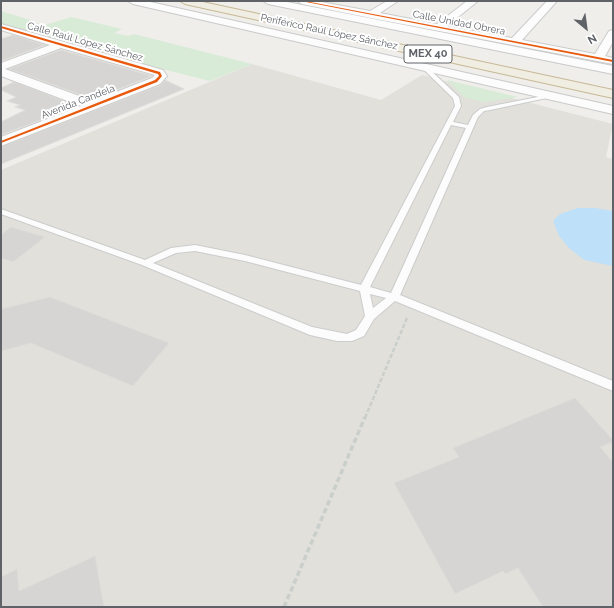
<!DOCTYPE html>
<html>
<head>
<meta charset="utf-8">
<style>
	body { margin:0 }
	#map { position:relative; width:614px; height:608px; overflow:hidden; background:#efeeea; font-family:Raleway,sans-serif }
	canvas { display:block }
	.frame { position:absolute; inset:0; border:2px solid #5f6368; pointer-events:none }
	.north { position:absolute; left:566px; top:8px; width:40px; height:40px; -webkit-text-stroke:3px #fff; paint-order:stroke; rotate:151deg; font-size:11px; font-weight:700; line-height:16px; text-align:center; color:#5f6368 }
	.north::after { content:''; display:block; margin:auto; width:14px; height:18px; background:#5f6368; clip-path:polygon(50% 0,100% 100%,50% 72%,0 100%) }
</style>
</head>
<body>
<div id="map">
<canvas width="614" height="608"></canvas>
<div class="frame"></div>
<div class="north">N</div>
</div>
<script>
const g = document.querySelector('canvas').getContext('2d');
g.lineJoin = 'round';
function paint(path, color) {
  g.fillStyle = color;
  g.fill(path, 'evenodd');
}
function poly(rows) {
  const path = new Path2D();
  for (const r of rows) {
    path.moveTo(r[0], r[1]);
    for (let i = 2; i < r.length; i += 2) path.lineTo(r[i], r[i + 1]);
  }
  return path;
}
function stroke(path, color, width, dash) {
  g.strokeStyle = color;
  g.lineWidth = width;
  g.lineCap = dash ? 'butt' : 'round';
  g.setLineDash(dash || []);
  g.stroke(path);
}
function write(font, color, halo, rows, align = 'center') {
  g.font = font + ' Raleway,sans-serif';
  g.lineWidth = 4;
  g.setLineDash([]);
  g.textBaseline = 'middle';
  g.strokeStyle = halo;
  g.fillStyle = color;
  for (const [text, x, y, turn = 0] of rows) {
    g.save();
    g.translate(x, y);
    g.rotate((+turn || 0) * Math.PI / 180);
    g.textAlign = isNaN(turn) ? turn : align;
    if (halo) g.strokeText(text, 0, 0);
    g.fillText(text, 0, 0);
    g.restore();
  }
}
paint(poly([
	[252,64,381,100,422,75,613,124,606,157,613,159,613,607,1,607,1,170]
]), '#e2e0da');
paint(poly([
	[1,11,33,21,31,22,45,25,71,17,122,29,114,33,128,36,134,34,252,64,210,81,135,62,1,24],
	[447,80,518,97,484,102,465,98]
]), '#d8ebd6');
paint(poly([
	[578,208,595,208,613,211,613,266,584,260,569,248,559,236,553,221,560,214]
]), '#bfe0f9');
const building = poly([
	[13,35,45,45,1,61,1,39,13,35],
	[61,50,114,65,152,76,93,99,9,69,61,50],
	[165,80,184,89,1,164,1,147,161,85,165,80],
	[14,82,77,106,1,135,1,122,25,110,15,107,20,105,7,101,16,97,1,90,1,88,14,82],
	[11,227,45,237,13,262,1,258,1,235,11,227],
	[50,297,169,343,133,386,31,343,1,351,1,309,50,297],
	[575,398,613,440,613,442,600,447,613,462,613,607,543,607,518,568,505,574,503,571,455,594,394,483,459,457,453,448,575,398],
	[95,556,104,607,1,607,1,577,17,569,19,591,95,556]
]);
paint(building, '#d6d5d3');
stroke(building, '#deddd9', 1);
const lane = poly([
	[422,66,426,66,459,97,461,106,453,122,468,125,473,115,480,109,487,107,553,94,556,96,490,110,484,111,478,117,400,295,613,381,613,391,395,301,374,319,364,336,352,341,337,341,310,335,142,265,1,214,1,209,145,260,171,248,195,245,245,255,361,285,455,106,453,98,422,68,422,66],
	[451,125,466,128,391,293,370,287,451,125],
	[195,251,245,261,360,291,365,316,356,330,347,334,312,327,153,263,176,253,195,251],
	[370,294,386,298,373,308,370,294]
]);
const street = poly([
	[297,1,316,1,370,11,387,1,398,1,380,13,437,24,467,1,478,1,447,26,512,38,547,1,557,1,522,40,595,54,609,31,613,30,613,42,605,56,613,58,613,64,371,18,302,4,297,1],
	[1,24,163,70,167,76,160,84,1,146,1,137,81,106,1,76,1,63,50,45,1,30,1,24],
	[61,48,155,75,152,78,93,101,5,69,61,48]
]);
const secondary = poly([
	[128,1,146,1,613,106,613,114,133,4,128,1],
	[263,1,282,1,613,66,613,74,268,4,263,1]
]);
const highway = poly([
	[180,1,198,1,613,90,613,98,185,4,180,1]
]);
stroke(lane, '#cbcccc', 2);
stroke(street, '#cbcccc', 2);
stroke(secondary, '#cacacb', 2);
stroke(highway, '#c8b996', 2);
stroke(poly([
	[365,418,407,318]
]), '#cacfcc', 2.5, [4.5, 2]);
stroke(poly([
	[284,607,365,417]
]), '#cacfcc', 3.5, [5.5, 3]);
paint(lane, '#fdfcfc');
paint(street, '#fdfcfc');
paint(secondary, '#fdfcfc');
paint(highway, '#f0ede3');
paint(poly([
	[301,1,305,1,613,60,613,62,301,1],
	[1,26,160,72,162,76,157,82,1,143,1,141,155,80,159,76,158,74,1,28,1,26]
]), '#e8590c');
write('10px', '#5f6368', '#fff', [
	["Calle Unidad Obrera",459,23,11],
	["Periférico Raúl López Sánchez",329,32,12],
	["Calle Raúl López Sánchez",85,42,16],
	["Avenida Candela",78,102,-21]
]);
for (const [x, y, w] of [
	[428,54,48]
]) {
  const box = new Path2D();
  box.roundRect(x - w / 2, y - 9, w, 18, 3);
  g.fillStyle = '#fff';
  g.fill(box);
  stroke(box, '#5f6368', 1);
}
write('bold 11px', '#5f6368', null, [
	["MEX 40",428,54]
]);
</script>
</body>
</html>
